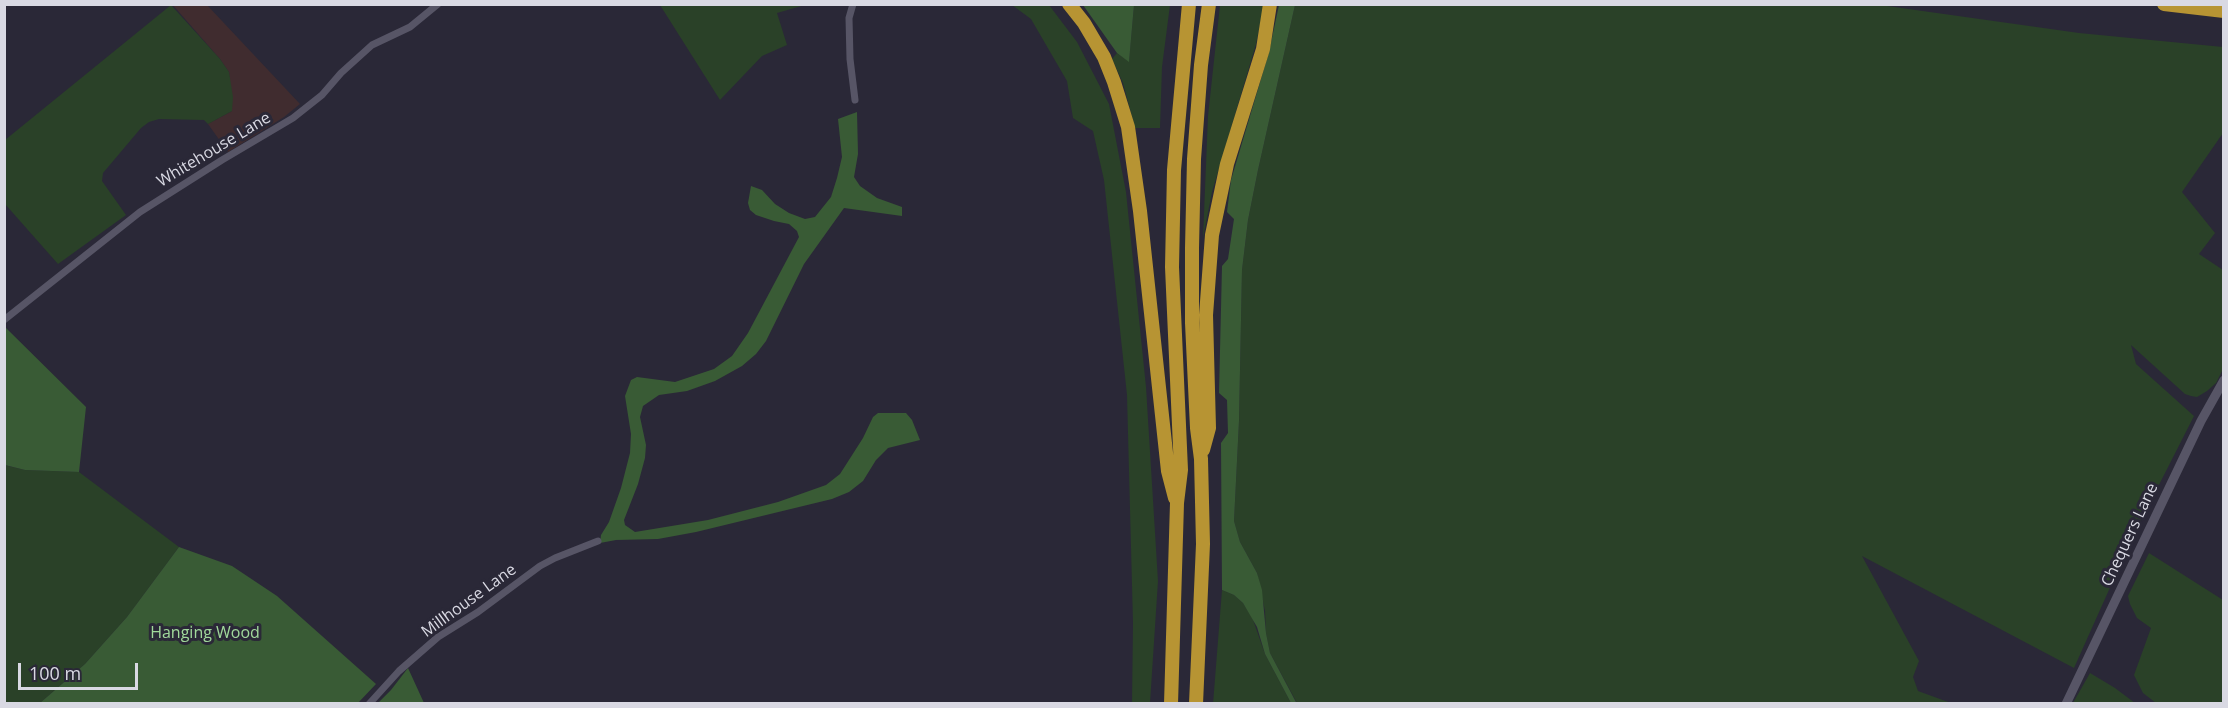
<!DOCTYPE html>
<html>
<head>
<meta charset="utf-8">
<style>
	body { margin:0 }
	#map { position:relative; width:2228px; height:708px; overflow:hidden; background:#2a2837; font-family:"Open Sans",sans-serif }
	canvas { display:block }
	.frame { position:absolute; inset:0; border:6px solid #d9d9e3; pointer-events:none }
	.scale { position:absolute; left:18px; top:663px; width:120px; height:27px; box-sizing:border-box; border:3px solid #d9d9e3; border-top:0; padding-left:8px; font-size:18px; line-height:21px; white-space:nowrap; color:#d9d9e3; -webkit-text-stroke:4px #2a2837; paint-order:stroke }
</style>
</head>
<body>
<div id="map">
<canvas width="2228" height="708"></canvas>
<div class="frame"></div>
<div class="scale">100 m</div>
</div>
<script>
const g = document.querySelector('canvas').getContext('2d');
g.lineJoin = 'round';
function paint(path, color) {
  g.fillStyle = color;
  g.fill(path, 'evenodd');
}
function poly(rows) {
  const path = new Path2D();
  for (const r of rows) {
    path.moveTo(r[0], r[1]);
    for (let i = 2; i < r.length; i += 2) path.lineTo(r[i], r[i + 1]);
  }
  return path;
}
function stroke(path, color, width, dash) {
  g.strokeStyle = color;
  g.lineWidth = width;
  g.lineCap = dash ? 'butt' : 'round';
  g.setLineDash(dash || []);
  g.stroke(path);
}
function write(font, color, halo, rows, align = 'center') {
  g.font = font + ' "Open Sans",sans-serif';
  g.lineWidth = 6;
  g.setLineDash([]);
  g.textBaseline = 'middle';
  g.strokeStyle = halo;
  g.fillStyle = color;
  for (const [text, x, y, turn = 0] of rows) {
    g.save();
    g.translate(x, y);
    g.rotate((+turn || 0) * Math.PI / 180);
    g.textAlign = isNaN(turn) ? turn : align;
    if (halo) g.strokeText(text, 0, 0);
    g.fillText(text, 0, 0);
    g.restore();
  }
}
paint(poly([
	[172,4,207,5,300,104,284,117,228,152,208,124,232,111,229,72,220,59]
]), '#402c2f');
paint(poly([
	[171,5,220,59,229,72,233,97,232,111,208,124,204,120,159,119,149,122,141,128,103,173,102,181,126,215,58,264,5,204,5,140],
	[660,5,805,5,777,13,787,45,762,56,720,100],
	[1012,5,1049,5,1077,42,1109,104,1126,192,1146,387,1158,581,1150,703,1132,703,1133,623,1127,395,1104,180,1093,131,1073,118,1067,81,1031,19],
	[1134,5,1170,5,1162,67,1160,128,1135,128,1123,83,1112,59,1117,53,1129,61],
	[1220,5,1264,5,1256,44,1212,192,1203,238,1208,116],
	[1295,5,1880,5,2079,33,2223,47,2223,133,2182,192,2215,233,2199,254,2223,270,2223,369,2216,383,2207,391,2197,397,2191,396,2185,394,2131,345,2136,364,2194,416,2134,534,2074,668,1862,556,1919,661,1913,677,1918,691,1951,703,1297,703,1270,653,1266,633,1265,611,1257,573,1240,542,1234,521,1239,421,1242,270,1248,220,1258,170],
	[4,465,25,470,79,472,179,547,127,617,85,664,40,703,5,703],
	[2149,553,2223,600,2223,703,2156,703,2143,693,2134,675,2151,628,2137,618,2130,604,2128,596],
	[1222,590,1234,595,1243,603,1252,617,1265,654,1291,703,1213,704],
	[2090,673,2115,688,2135,703,2073,703]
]), '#2a4128');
paint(poly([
	[1083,5,1134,5,1129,62,1117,53],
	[1279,5,1295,5,1258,170,1248,220,1242,270,1239,421,1234,521,1240,542,1257,573,1262,590,1266,633,1270,653,1297,704,1291,703,1265,654,1257,627,1243,603,1234,595,1222,590,1221,443,1228,433,1227,400,1219,393,1222,266,1228,259,1234,219,1227,212,1231,180,1269,52],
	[857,112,858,154,854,177,860,186,877,198,902,207,902,216,844,208,804,264,766,341,756,354,742,366,715,381,687,391,659,395,643,406,640,417,646,445,645,458,638,484,624,520,625,525,635,532,708,520,778,502,826,485,840,474,863,438,873,417,878,413,906,413,912,420,920,440,888,448,876,460,863,481,849,492,832,499,696,532,658,539,616,540,600,543,601,535,609,522,621,488,630,453,631,434,625,396,631,380,637,377,675,382,714,369,732,356,748,333,799,237,797,231,789,224,774,221,756,215,750,210,748,203,751,186,762,190,775,204,789,213,805,219,815,217,831,197,837,178,842,157,838,119],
	[4,326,86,407,79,472,25,470,5,465],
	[179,547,232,566,277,596,376,684,358,703,40,703,85,664,127,617],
	[408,668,424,703,378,703,391,690]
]), '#395b35');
stroke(poly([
	[853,4,849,18,850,59,855,100],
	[4,320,140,212,222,160,293,118,322,95,341,73,372,45,410,27,438,4],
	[369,704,399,671,438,637,478,612,540,566,555,558,598,541]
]), '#575566', 7);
stroke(poly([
	[2066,704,2201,421,2224,380]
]), '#575566', 9);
stroke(poly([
	[1069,4,1084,23,1104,57,1114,82,1128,127,1140,211,1168,471,1175,498],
	[2164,4,2224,11],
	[1203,450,1209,428,1206,315,1212,235,1227,164,1263,49,1270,4],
	[1171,704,1177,503,1181,470,1172,267,1174,170,1189,4],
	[1196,704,1203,544,1201,459,1197,428,1192,323,1192,248,1194,159,1201,65,1209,4]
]), '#b79433', 14);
write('16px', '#d9d9e3', '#2a2837', [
	["Whitehouse Lane",214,150,-31],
	["Chequers Lane",2130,535,-65],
	["Millhouse Lane",469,601,-36]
]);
write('16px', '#a1d99b', '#2a2837', [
	["Hanging Wood",205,633]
]);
</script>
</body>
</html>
